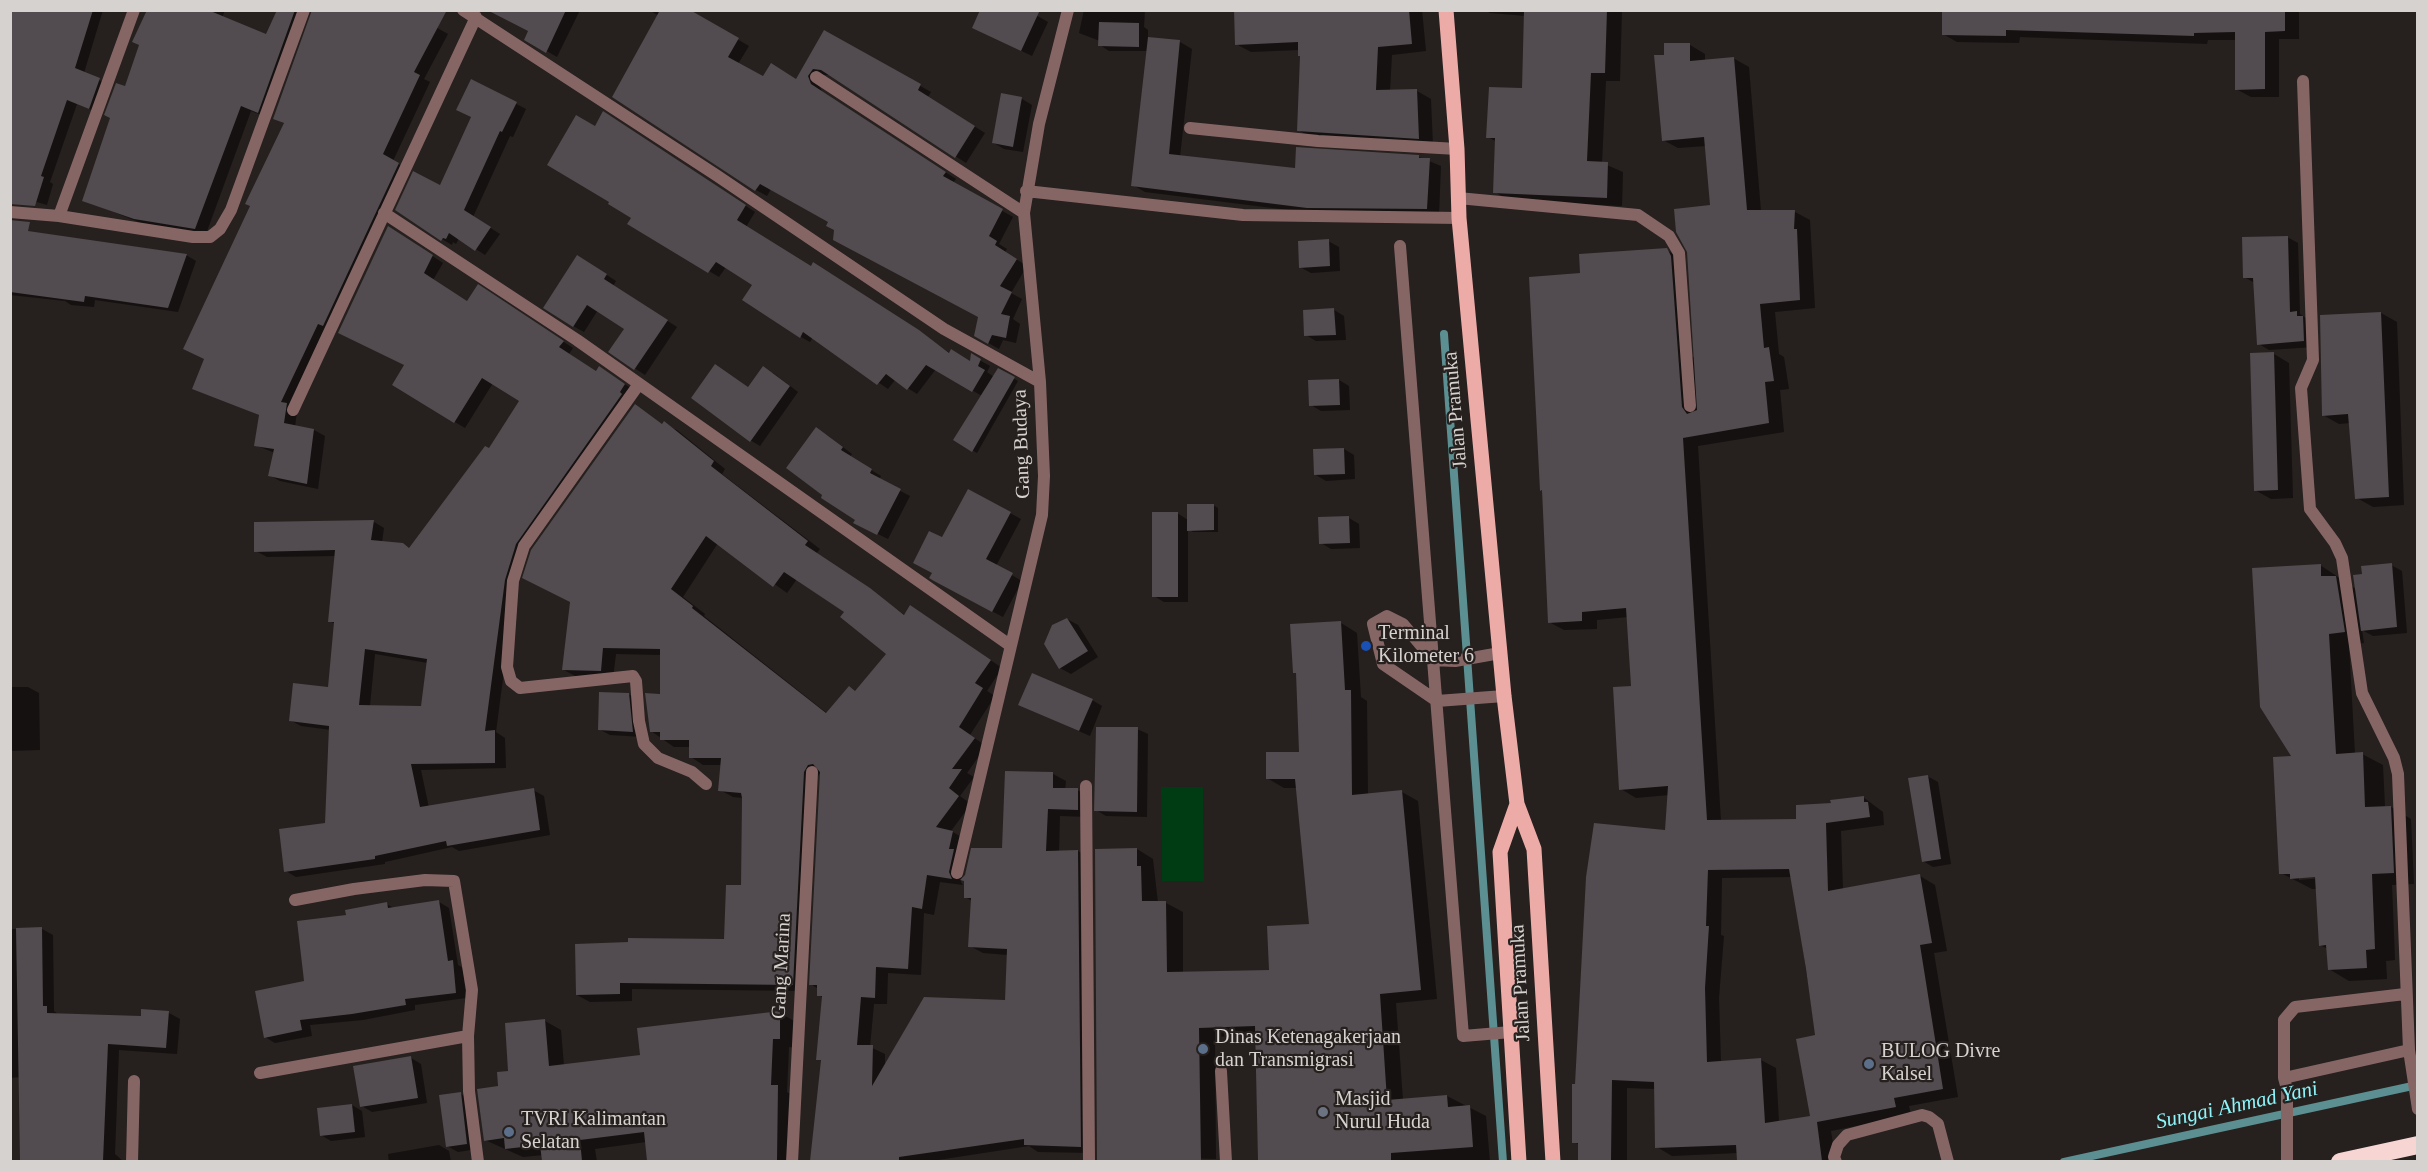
<!DOCTYPE html>
<html>
<head>
<meta charset="utf-8">
<style>
	body { margin:0 }
	#map { position:relative; width:2428px; height:1172px; overflow:hidden; background:#26201e; font-family:Georgia,serif }
	canvas { display:block }
	.frame { position:absolute; inset:0; border:12px solid #d6d2d0; pointer-events:none }
</style>
</head>
<body>
<div id="map">
<canvas width="2428" height="1172"></canvas>
<div class="frame"></div>
</div>
<script>
const g = document.querySelector('canvas').getContext('2d');
g.lineJoin = 'round';
function paint(path, color) {
  g.fillStyle = color;
  g.fill(path, 'evenodd');
}
function poly(rows) {
  const path = new Path2D();
  for (const r of rows) {
    path.moveTo(r[0], r[1]);
    for (let i = 2; i < r.length; i += 2) path.lineTo(r[i], r[i + 1]);
  }
  return path;
}
function stroke(path, color, width, dash) {
  g.strokeStyle = color;
  g.lineWidth = width;
  g.lineCap = dash ? 'butt' : 'round';
  g.setLineDash(dash || []);
  g.stroke(path);
}
function write(font, color, halo, rows, align = 'center') {
  g.font = font + ' Georgia,serif';
  g.lineWidth = 4.5;
  g.setLineDash([]);
  g.textBaseline = 'middle';
  g.strokeStyle = halo;
  g.fillStyle = color;
  for (const [text, x, y, turn = 0] of rows) {
    g.save();
    g.translate(x, y);
    g.rotate((+turn || 0) * Math.PI / 180);
    g.textAlign = isNaN(turn) ? turn : align;
    if (halo) g.strokeText(text, 0, 0);
    g.fillText(text, 0, 0);
    g.restore();
  }
}
paint(poly([
	[1161,787,1203,787,1204,881,1162,881]
]), '#003c13');
paint(poly([
	[10,10,103,10,84,73,109,85,99,113,77,104,50,182,53,184,47,205,10,194],
	[155,10,225,10,222,18,267,36,279,10,310,10,307,13,269,118,251,111,206,234,146,225,84,200],
	[405,10,448,34,424,79,430,82,393,161,409,170,297,411,295,427,314,430,325,436,318,489,280,481,269,475,275,453,255,445,261,416,194,388,206,359,252,206,285,124,275,118],
	[489,10,580,10,557,57,526,39,529,31],
	[649,10,687,10,749,46,738,64,763,78,797,81,824,32,931,92,928,97,985,133,966,163,831,75,824,75,818,83,822,92,956,179,953,183,1013,217,999,244,1007,249,1005,252,1027,266,1011,293,1022,299,1013,319,1020,324,1016,343,1003,340,999,349,976,336,980,317,835,229,830,222,771,189,767,196,756,190,614,97,659,16],
	[1027,10,1048,22,1032,56,984,33],
	[1084,10,1145,10,1144,27,1148,30,1148,39,1180,42,1192,49,1180,157,1296,169,1419,157,1441,166,1439,215,1320,214,1145,192,1133,185,1148,51,1109,51,1100,45,1100,41,1079,33],
	[1235,10,1422,10,1426,51,1392,55,1390,91,1417,91,1431,99,1433,146,1313,138,1298,130,1302,57,1299,50,1251,52,1236,44],
	[1485,10,1622,10,1620,81,1606,81,1602,163,1623,172,1622,206,1510,201,1495,192,1497,142,1488,137,1523,90,1526,16,1490,13],
	[1943,10,2299,10,2299,39,2279,39,2279,97,2251,97,2236,89,2236,40,2208,40,2207,44,2020,37,2019,43,1957,42,1943,34],
	[1665,45,1690,45,1705,54,1705,61,1733,58,1749,67,1761,211,1795,212,1810,220,1815,308,1775,312,1779,354,1784,357,1789,389,1780,390,1784,432,1698,446,1721,821,1798,821,1832,805,1863,797,1883,812,1884,825,1841,831,1843,890,1920,876,1935,885,1947,951,1934,953,1958,1097,1909,1106,1911,1115,1831,1131,1836,1162,1738,1162,1738,1153,1672,1156,1657,1147,1655,1089,1627,1088,1627,1162,1580,1162,1580,1145,1574,1142,1666,832,1669,795,1636,798,1621,789,1633,688,1628,617,1597,620,1597,629,1564,630,1549,622,1544,491,1541,490,1582,274,1666,250,1682,259,1692,357,1695,357,1712,207,1706,146,1678,148,1663,140],
	[1792,877,1816,1036,1812,1117,1779,1122,1776,1068,1761,1060,1721,1062,1719,998,1724,936,1721,935,1722,878],
	[472,81,526,109,513,137,510,136,473,217,500,234,485,255,459,238,456,244,453,242,452,245,442,239,441,188,473,117],
	[1022,99,1032,105,1023,152,1004,149,994,143],
	[614,119,755,212,746,227,812,268,823,270,950,353,971,363,972,356,990,366,987,372,994,377,999,370,1018,381,977,453,955,440,982,396,936,369,917,394,895,380,888,389,813,337,810,342,801,337,754,284,726,267,719,277,629,223,633,218,596,128],
	[10,232,186,255,196,261,178,312,95,300,94,307,71,305,65,301,10,295],
	[399,234,443,263,433,280,468,302,488,292,573,348,569,354,597,372,610,374,635,391,526,550,515,587,496,732,505,738,506,768,421,770,429,808,533,790,544,796,550,835,459,851,452,847,385,862,385,864,296,877,286,871,326,824,331,730,301,726,290,720,330,689,336,624,329,621,336,556,267,557,256,551,374,522,384,528,382,542,410,549,490,450,521,401,493,383,465,428,455,422,405,365,340,333],
	[375,654,428,663,422,708,370,706],
	[2287,237,2298,243,2300,314,2307,319,2314,347,2269,350,2259,344,2255,283,2244,277],
	[1328,241,1339,247,1340,271,1311,273,1300,267],
	[588,263,616,281,613,286,677,327,645,375,610,352,626,328,598,310,584,332,573,326],
	[1334,310,1344,316,1346,340,1316,341,1306,335],
	[2381,313,2397,322,2404,505,2373,507,2357,498,2350,423,2339,424,2323,415],
	[2274,354,2289,363,2293,498,2271,499,2255,490],
	[716,366,749,388,773,373,798,392,760,446,750,440],
	[1339,380,1349,386,1350,410,1321,411,1311,405],
	[636,406,663,425,677,430,725,469,722,474,820,549,816,554,905,615,923,614,1002,668,987,691,995,696,970,735,986,746,967,773,974,777,960,796,971,804,951,831,965,839,966,858,961,882,963,885,940,882,934,915,924,913,921,975,888,973,887,1004,874,1004,870,1047,885,1054,885,1067,1007,1001,1008,955,983,953,970,946,972,901,965,897,1004,849,1053,774,1066,781,1065,790,1077,790,1090,797,1090,817,1060,816,1059,852,1078,851,1091,859,1093,1153,1038,1152,1029,1146,925,1162,811,1162,822,1061,818,1059,823,998,819,995,818,989,811,984,822,770,816,779,805,991,632,989,632,1001,590,1002,577,995,726,940,742,886,743,798,733,797,720,790,722,765,703,765,691,757,691,747,674,747,651,731,661,695,661,655,616,654,613,678,577,677,564,670],
	[718,543,787,593,797,579,847,611,888,653,856,692,828,714,704,616,705,614,683,597],
	[827,435,852,454,850,457,881,476,879,480,910,496,888,539,866,528,857,520],
	[1344,449,1354,455,1355,479,1326,481,1316,475],
	[969,491,1021,519,996,566,1022,581,1003,617,946,587,934,573,943,539],
	[1213,505,1218,508,1218,532,1193,532,1188,529,1188,602,1164,602,1154,596,1177,513,1188,520],
	[1349,518,1359,524,1360,548,1331,549,1321,543],
	[2320,565,2356,589,2363,576,2391,565,2402,571,2407,633,2373,636,2362,630,2364,643,2349,645,2355,754,2362,754,2383,765,2385,807,2391,807,2411,819,2414,884,2392,885,2395,960,2386,961,2387,979,2349,981,2329,969,2328,949,2320,945,2317,889,2312,889,2281,873],
	[2323,875,2323,878,2299,880,2299,877],
	[1067,619,1078,625,1098,657,1071,674,1060,668],
	[1341,623,1357,633,1361,697,1367,701,1368,795,1402,792,1418,801,1437,999,1396,1003,1403,1100,1447,1096,1486,1116,1490,1162,1259,1162,1257,1035,1215,1037,1216,1159,1115,1156,1137,849,1153,859,1158,903,1166,903,1183,912,1183,973,1271,971,1310,925,1297,788,1284,788,1267,778,1300,753],
	[10,687,28,687,39,693,40,750,10,751],
	[628,694,639,700,643,737,610,735,599,729],
	[1092,700,1102,706,1090,736,1020,705],
	[1137,729,1148,734,1147,817,1106,816,1096,810],
	[1927,776,1938,782,1951,864,1933,867,1923,861],
	[439,902,449,908,458,965,463,968,466,998,415,1005,415,1010,363,1020,310,1025,312,1036,275,1043,265,1037,306,982,348,916,386,904,394,908],
	[10,929,42,929,53,935,54,1011,58,1014,142,1017,143,1011,169,1013,180,1019,177,1054,119,1050,115,1154,124,1162,21,1162,20,1077,10,1078],
	[780,1013,796,1022,796,1048,789,1047,787,1092,794,1096,794,1162,648,1162,646,1142,595,1149,597,1162,544,1162,543,1155,523,1157,485,1140,500,1087,545,1021,561,1030,564,1066,642,1057],
	[411,1058,421,1064,427,1103,372,1112,362,1106],
	[461,1094,471,1100,477,1149,458,1152,447,1146],
	[352,1105,362,1111,365,1137,331,1141,321,1135],
	[439,1145,449,1151,451,1162,389,1162,388,1154]
]), '#0007');
stroke(poly([
	[1444,334,1503,1162],
	[2064,1162,2417,1085]
]), '#5b8f91', 8);
paint(poly([
	[10,10,93,10,75,68,100,78,89,109,67,100,41,176,44,177,35,206,10,204],
	[147,10,208,10,266,34,277,10,295,10,258,113,241,106,195,229,134,219,82,201,110,118,104,115,116,83,125,86,139,45,132,42],
	[312,10,447,10,414,72,420,75,383,154,399,163,323,326,318,324,281,402,287,403,284,423,314,429,307,484,268,476,274,449,254,446,259,415,192,389,204,359,183,349,250,206,245,204,284,123,273,119],
	[487,10,566,10,546,53,524,40,528,31],
	[660,10,690,10,739,38,728,57,763,76,771,63,796,79,824,30,921,84,918,90,975,126,955,158,821,70,813,69,808,76,811,84,946,172,943,176,1003,209,989,236,997,241,995,245,1017,259,1000,286,1012,292,1001,314,1010,316,1006,338,992,335,988,344,974,336,978,317,833,240,834,230,826,226,828,222,760,184,755,191,612,97],
	[980,10,1040,10,1021,51,972,28],
	[1234,10,1409,10,1412,44,1378,47,1376,90,1417,89,1419,139,1297,131,1300,56,1298,56,1298,42,1235,45],
	[1524,10,1607,10,1605,73,1591,73,1587,161,1608,162,1607,198,1493,193,1495,138,1486,138,1489,87,1522,88],
	[1942,10,2285,10,2285,31,2265,32,2265,89,2235,90,2235,32,2194,33,2194,36,2006,30,2006,36,1942,35],
	[1099,22,1139,23,1139,47,1098,46],
	[1148,37,1180,40,1169,154,1295,168,1296,147,1419,155,1419,158,1430,158,1427,209,1307,208,1131,186],
	[1664,43,1690,43,1690,61,1734,57,1747,210,1795,210,1794,229,1797,229,1800,300,1760,304,1764,348,1769,347,1774,381,1765,382,1769,423,1683,438,1707,820,1796,819,1796,805,1831,803,1830,800,1864,796,1864,802,1868,802,1870,817,1826,823,1828,891,1920,874,1932,943,1920,945,1943,1089,1894,1098,1896,1107,1817,1122,1822,1161,1737,1161,1736,1145,1655,1148,1654,1082,1612,1080,1611,1161,1578,1161,1578,1143,1572,1143,1572,1084,1575,1084,1586,877,1594,823,1665,830,1668,786,1619,790,1613,687,1631,686,1626,608,1582,612,1582,621,1548,623,1542,490,1540,491,1529,277,1580,273,1579,254,1667,248,1671,256,1682,407,1687,414,1697,410,1687,252,1676,232,1674,209,1710,205,1704,137,1662,141,1654,55,1664,55],
	[1789,869,1806,969,1815,1035,1796,1039,1810,1116,1765,1123,1761,1058,1707,1062,1705,988,1709,926,1706,926,1708,870],
	[471,79,517,102,502,132,500,131,464,210,491,227,475,251,449,233,446,239,443,238,441,241,395,210,413,171,440,185,471,117,456,110],
	[1001,93,1022,97,1013,147,992,143],
	[603,111,746,205,737,220,811,266,813,262,919,330,949,353,951,349,970,361,971,353,981,359,978,366,985,370,972,392,926,365,907,390,886,374,877,385,803,332,800,338,742,300,752,285,716,262,708,273,627,224,631,218,608,204,609,202,547,165,576,115,595,126],
	[10,220,30,222,28,231,187,254,168,308,85,296,84,302,10,292],
	[388,226,433,255,424,273,467,301,478,284,564,341,559,347,596,371,599,366,625,384,620,392,622,394,516,544,505,580,485,731,495,730,495,763,411,764,420,807,534,788,540,830,447,846,446,841,375,856,375,859,284,872,279,829,325,823,329,726,289,721,293,683,328,687,334,622,328,622,335,550,254,552,254,522,374,520,371,540,403,543,409,548,485,446,489,448,519,401,482,378,454,423,392,385,404,365,338,333],
	[365,649,427,659,421,706,359,705],
	[2288,236,2290,312,2297,311,2297,316,2303,316,2304,341,2257,345,2253,278,2243,278,2242,237],
	[1329,239,1330,266,1299,268,1298,241],
	[577,255,607,274,604,279,668,320,634,370,608,352,624,329,587,305,573,327,543,308],
	[1334,308,1336,335,1304,336,1303,310],
	[2381,312,2389,497,2355,499,2348,414,2322,416,2320,315],
	[2274,352,2278,490,2254,491,2250,353],
	[715,364,748,387,763,366,790,386,750,442,691,398],
	[998,368,1015,377,972,452,953,440],
	[1339,379,1340,405,1309,406,1308,380],
	[635,404,662,424,664,421,714,461,711,466,808,541,805,545,870,588,904,615,910,605,991,660,975,683,983,688,959,727,975,738,952,769,962,769,949,788,959,796,936,827,953,831,949,849,954,849,949,872,952,879,927,875,922,909,912,907,908,969,876,967,875,998,861,997,857,1045,873,1045,872,1086,924,997,1005,1000,1007,949,968,947,971,898,964,898,964,881,960,880,965,875,971,848,1002,848,1005,771,1053,772,1053,788,1078,788,1078,810,1048,809,1046,851,1078,850,1081,1147,1024,1145,1024,1139,899,1157,899,1161,810,1161,821,1060,816,1060,822,996,817,996,817,985,809,985,820,772,813,764,808,765,804,772,793,985,620,983,620,994,576,995,575,944,628,942,628,938,724,939,726,885,741,885,742,798,741,793,718,791,721,758,689,758,689,740,660,740,660,732,650,732,645,693,660,694,660,649,603,648,601,671,562,670,570,602,522,578,531,550],
	[706,536,773,587,784,572,844,612,840,617,886,654,855,691,849,686,826,713,692,608,693,606,671,589],
	[816,427,843,447,841,450,872,469,870,473,901,489,877,535,853,523,855,520,821,498,822,495,786,468],
	[1344,448,1345,474,1314,475,1313,449],
	[968,489,1011,512,986,559,1013,573,992,612,934,581,929,578,932,573,913,563,929,531,942,537],
	[1187,504,1214,504,1214,530,1187,531],
	[1152,512,1178,512,1178,597,1152,597],
	[1349,516,1350,543,1319,544,1318,517],
	[2392,563,2397,627,2361,631,2353,575,2362,574,2361,566],
	[2321,564,2321,576,2336,576,2345,632,2329,634,2336,754,2363,752,2365,807,2391,806,2394,873,2372,874,2375,949,2366,950,2367,968,2328,970,2326,945,2319,946,2315,877,2290,879,2290,874,2279,874,2273,757,2291,756,2260,707,2252,568],
	[1067,618,1088,651,1059,669,1044,644,1052,625],
	[1341,621,1345,690,1351,690,1352,795,1402,790,1421,990,1380,994,1387,1100,1447,1095,1448,1107,1470,1105,1473,1147,1391,1153,1391,1161,1258,1161,1255,1026,1199,1028,1201,1161,1097,1161,1095,849,1137,848,1137,866,1141,866,1142,901,1166,901,1167,972,1269,970,1267,926,1309,924,1295,779,1266,779,1266,752,1299,752,1296,673,1293,673,1290,624],
	[1032,673,1093,699,1079,731,1018,705],
	[599,692,629,693,633,732,598,730],
	[1096,727,1138,727,1137,812,1094,811],
	[1928,775,1941,859,1922,862,1908,778],
	[439,900,448,961,453,960,456,993,405,999,406,1005,352,1014,300,1020,302,1030,264,1038,255,991,304,981,297,921,346,915,345,910,387,902,388,908],
	[42,927,43,1006,47,1006,47,1013,141,1016,141,1009,169,1011,166,1048,108,1044,103,1161,20,1161,16,928],
	[780,1011,780,1039,773,1039,771,1085,778,1085,777,1161,647,1161,644,1132,580,1140,582,1161,542,1161,540,1145,505,1149,504,1138,484,1141,477,1089,498,1086,497,1072,508,1071,505,1023,545,1019,549,1066,640,1055,637,1028],
	[411,1056,418,1098,360,1107,353,1066],
	[461,1092,467,1144,446,1147,439,1095],
	[352,1104,355,1132,320,1136,317,1108]
]), '#524b4f');
stroke(poly([
	[2303,81,2313,360,2301,388,2310,509,2335,543,2342,558,2362,693,2394,758,2398,774,2409,1050],
	[1400,246,1463,1036,1511,1032],
	[1500,653,1455,661,1433,660,1403,624,1387,616,1373,624,1383,664,1437,701,1504,696],
	[295,900,354,889,425,880,454,881,472,990,468,1036,469,1091,478,1162],
	[1221,1071,1226,1162],
	[260,1073,468,1036],
	[2284,1078,2284,1020,2295,1007,2405,994],
	[1836,1162,1834,1157,1838,1145,1847,1135,1922,1115,1929,1117,1938,1124,1948,1162],
	[2287,1162,2287,1089,2284,1078,2409,1050,2418,1109]
]), '#866665', 12);
stroke(poly([
	[463,10,716,175,944,329,1040,382],
	[816,77,1024,213],
	[1190,128,1318,141,1457,149],
	[1026,191,1243,215,1459,218],
	[1458,198,1638,215,1669,236,1679,253,1690,406],
	[10,212,59,216,193,237,210,237,220,229,231,210,304,10],
	[384,213,577,340,1011,646],
	[59,216,134,10],
	[639,384,524,546,513,581,507,667,511,681,520,688,633,676,636,681,639,721,644,744,658,758,692,772,706,784],
	[293,410,476,17],
	[1086,786,1089,1162],
	[957,873,1042,515,1044,476,1040,382,1024,213,1039,124,1068,10],
	[132,1162,134,1081],
	[792,1162,812,772]
]), '#866665', 12);
stroke(poly([
	[1446,10,1457,149,1459,218,1504,696,1517,804,1534,849,1553,1162],
	[1517,804,1500,852,1519,1162]
]), '#edaba8', 15);
stroke(poly([
	[2340,1162,2418,1145]
]), '#f6d5d3', 18);
for (const [x, y, r, color] of [
	[1366,646,6,"#1a4fb4"],
	[1203,1049,6,"#5c6f8a"],
	[1869,1064,6,"#5c6f8a"],
	[1323,1112,6,"#6b7280"],
	[509,1132,6,"#5c6f8a"]
]) {
  const dot = new Path2D();
  dot.arc(x, y, r, 0, 2 * Math.PI);
  g.fillStyle = color;
  g.fill(dot);
  stroke(dot, '#26201e', 2);
}
write('20px', '#d6d2d0', '#26201e', [
	["Jalan Pramuka",1456,410,-95],
	["Gang Budaya",1022,444,-92],
	["Gang Marina",782,966,-87],
	["Jalan Pramuka",1521,983,-93]
]);
write('20px', '#d6d2d0', '#26201e', [
	["Terminal",1378,634],
	["Kilometer 6",1378,657],
	["Dinas Ketenagakerjaan",1215,1038],
	["dan Transmigrasi",1215,1061],
	["BULOG Divre",1881,1052],
	["Kalsel",1881,1075],
	["Masjid",1335,1100],
	["Nurul Huda",1335,1123],
	["TVRI Kalimantan",521,1120],
	["Selatan",521,1143]
], 'left');
write('italic 21px', '#8df5fa', '#26201e', [
	["Sungai Ahmad Yani",2237,1106,-12]
]);
</script>
</body>
</html>
